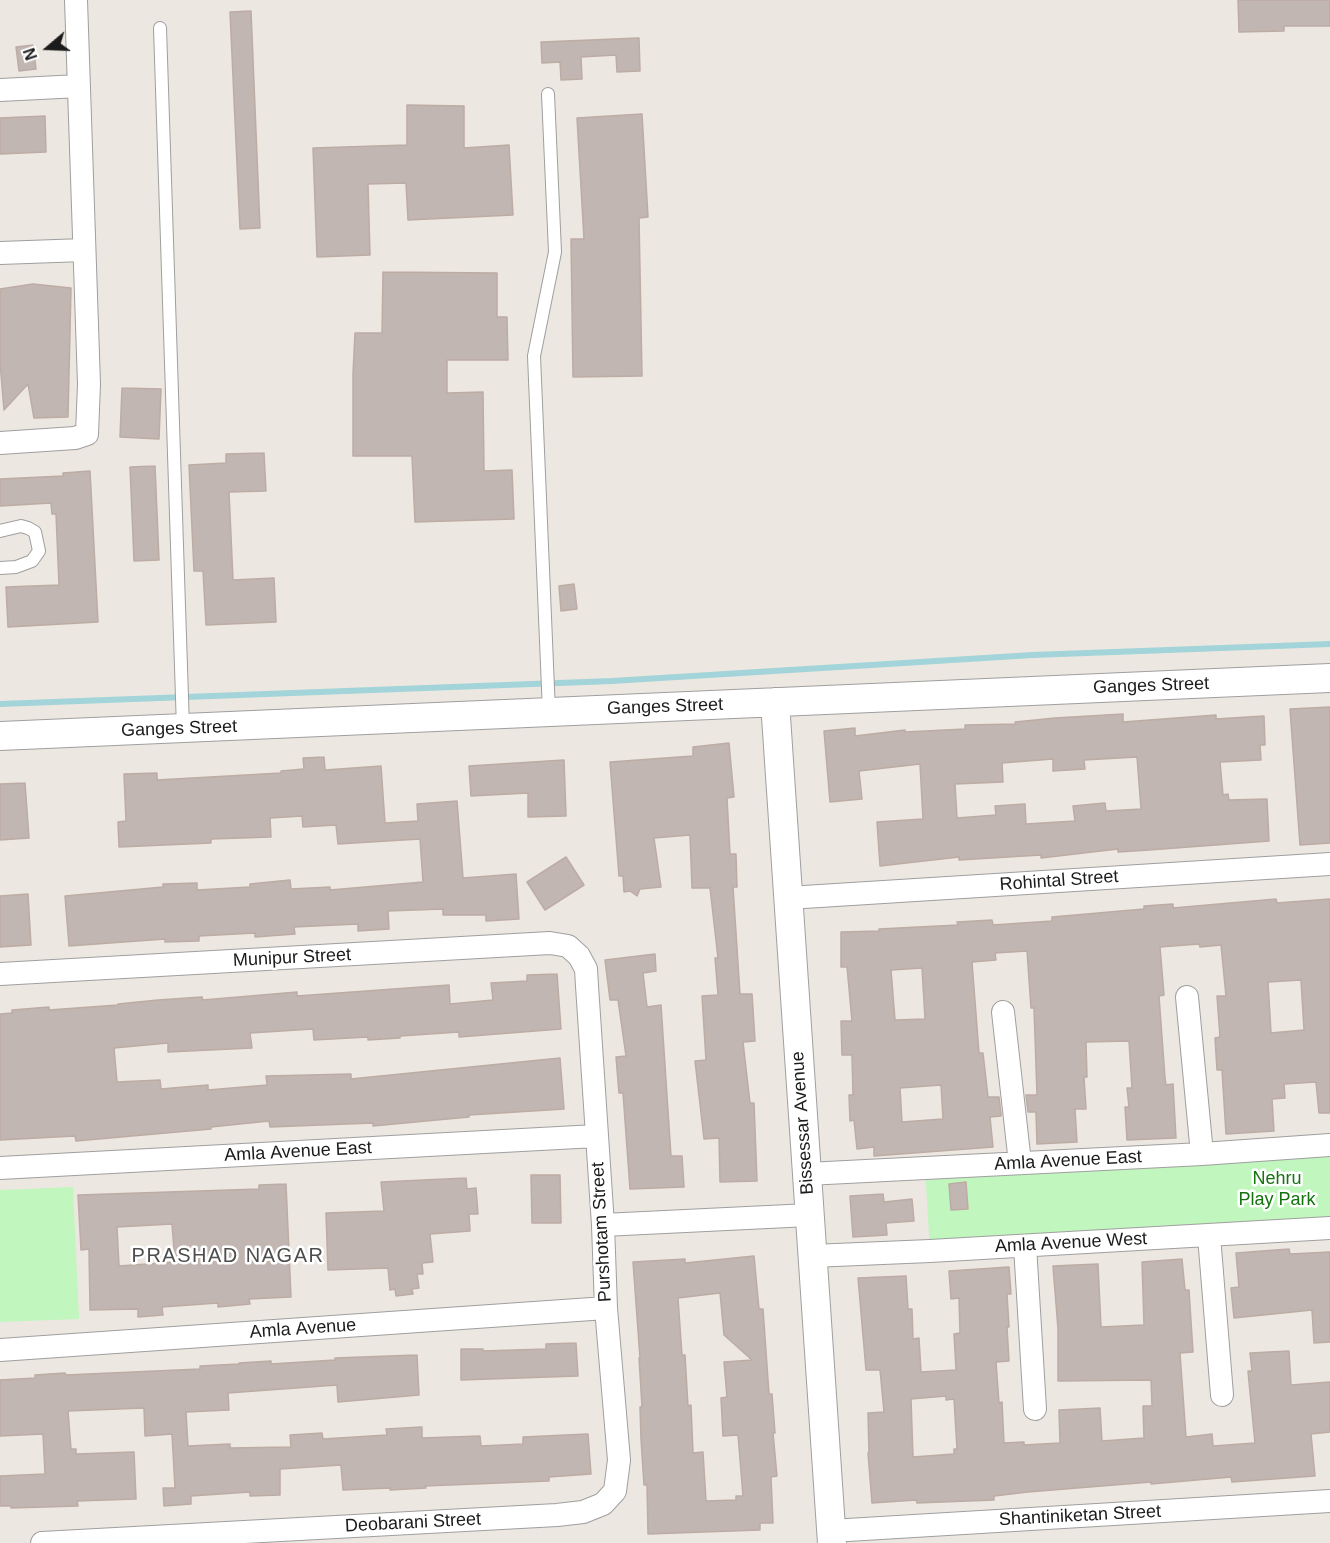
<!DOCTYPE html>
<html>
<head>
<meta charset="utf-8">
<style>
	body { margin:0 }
	#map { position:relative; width:1330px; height:1543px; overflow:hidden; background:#ede7e1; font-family:Arial,sans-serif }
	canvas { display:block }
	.north { position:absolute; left:18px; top:18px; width:60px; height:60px; -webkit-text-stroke:4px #fff; paint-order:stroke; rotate:251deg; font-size:16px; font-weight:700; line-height:24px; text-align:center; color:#1b1b1b }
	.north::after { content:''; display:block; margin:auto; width:21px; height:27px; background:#1b1b1b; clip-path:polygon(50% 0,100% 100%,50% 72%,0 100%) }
</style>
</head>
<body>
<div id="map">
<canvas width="1330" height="1543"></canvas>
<div class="north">N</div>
</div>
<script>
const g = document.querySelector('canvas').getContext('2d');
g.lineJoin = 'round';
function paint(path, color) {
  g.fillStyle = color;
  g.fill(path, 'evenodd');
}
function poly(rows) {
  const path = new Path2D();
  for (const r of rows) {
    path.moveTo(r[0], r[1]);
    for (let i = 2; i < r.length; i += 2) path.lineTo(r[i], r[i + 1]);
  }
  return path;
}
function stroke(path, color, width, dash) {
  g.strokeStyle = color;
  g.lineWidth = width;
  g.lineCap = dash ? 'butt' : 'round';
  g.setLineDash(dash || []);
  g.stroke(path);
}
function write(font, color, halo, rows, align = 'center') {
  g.font = font + ' Arial,sans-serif';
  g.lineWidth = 5;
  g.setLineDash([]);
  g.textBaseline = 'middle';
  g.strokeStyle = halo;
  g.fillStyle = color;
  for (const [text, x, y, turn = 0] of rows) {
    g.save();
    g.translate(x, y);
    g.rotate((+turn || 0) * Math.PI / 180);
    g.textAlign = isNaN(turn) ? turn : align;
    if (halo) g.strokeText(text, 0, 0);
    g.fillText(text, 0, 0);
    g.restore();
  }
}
paint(poly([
	[1330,1144,1330,1228,930,1251,925,1168],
	[73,1187,79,1319,0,1322,0,1190]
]), '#c1f6be');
stroke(poly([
	[0,704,612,681,1033,655,1330,644]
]), '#a3d4d9', 6);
const building = poly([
	[1238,0,1330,0,1330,26,1284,26,1284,31,1239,32,1238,0],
	[251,11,260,228,240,229,230,12,251,11],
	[639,38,640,71,617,72,616,55,581,57,582,79,561,80,560,62,542,63,541,42,639,38],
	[33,45,36,69,19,71,16,47,33,45],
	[407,105,464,106,464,148,509,145,513,215,408,220,406,183,368,184,370,255,317,257,313,148,407,145,407,105],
	[642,114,648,217,639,218,642,376,573,377,571,239,584,239,577,118,642,114],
	[45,116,46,152,0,154,0,118,45,116],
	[383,272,497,273,497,317,507,317,508,360,447,360,447,393,483,392,484,471,512,470,514,519,415,522,412,456,353,456,353,374,355,333,382,333,383,272],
	[33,284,71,288,68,417,34,418,28,384,4,410,0,362,0,289,33,284],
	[122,388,161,389,159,439,120,437,122,388],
	[264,453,266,491,229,492,233,580,274,578,276,622,206,625,203,571,194,571,189,465,226,463,226,454,264,453],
	[155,466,159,560,134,561,130,467,155,466],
	[90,471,98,622,8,627,6,587,59,585,56,514,52,514,51,503,0,506,0,479,63,476,63,473,90,471],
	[574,584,577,609,561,611,559,586,574,584],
	[1330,707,1330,843,1300,845,1290,709,1330,707],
	[1123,714,1123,722,1216,715,1216,719,1264,716,1265,745,1260,745,1261,760,1220,762,1223,795,1228,794,1229,800,1267,799,1269,841,1149,850,1118,852,1118,849,1041,858,1041,855,959,860,959,857,880,866,877,822,923,819,920,764,859,771,862,799,830,802,824,731,855,728,855,736,905,730,905,732,965,729,965,725,1016,724,1015,722,1055,718,1123,714],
	[1137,757,1141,809,1106,811,1105,803,1073,806,1075,821,1026,824,1025,804,995,806,996,815,957,818,955,784,1003,782,1002,763,1053,759,1053,771,1085,769,1084,760,1137,757],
	[729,743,734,797,727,798,730,854,736,854,737,887,733,887,740,994,752,994,755,1041,743,1042,750,1103,754,1103,757,1181,720,1182,719,1138,704,1139,695,1061,706,1060,702,996,718,995,715,958,718,958,710,888,692,888,690,835,654,838,661,887,640,889,637,896,630,891,624,892,623,876,619,876,610,762,693,756,693,747,729,743],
	[324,757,325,770,381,766,385,823,418,821,417,804,457,801,463,878,516,874,519,919,486,921,486,915,443,915,443,909,388,911,389,929,358,931,358,924,294,927,295,934,255,937,255,933,199,936,199,941,165,942,165,939,69,946,65,896,163,887,163,884,197,883,197,890,250,887,250,884,290,880,291,889,330,887,330,890,423,882,420,839,338,844,336,825,303,827,302,816,270,818,271,837,211,839,211,843,119,847,118,822,126,821,124,774,157,773,157,780,281,773,281,771,304,769,303,758,324,757],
	[564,760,566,816,528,817,528,793,471,796,469,766,564,760],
	[25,783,29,838,0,840,0,784,25,783],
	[566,857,584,885,545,910,527,882,566,857],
	[28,894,31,945,0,947,0,896,28,894],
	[1276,899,1277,903,1330,899,1330,1113,1319,1113,1316,1082,1284,1084,1285,1098,1272,1099,1274,1131,1226,1134,1222,1070,1217,1070,1215,1038,1220,1037,1217,996,1226,996,1221,945,1200,947,1199,944,1160,947,1164,995,1159,996,1165,1078,1166,1085,1173,1084,1176,1138,1127,1140,1125,1107,1129,1107,1127,1088,1132,1088,1129,1041,1086,1042,1087,1077,1084,1077,1086,1109,1075,1109,1077,1142,1037,1144,1036,1112,1028,1112,1026,1095,1037,1095,1034,1008,1031,1008,1027,951,995,953,996,960,972,962,979,1053,983,1053,988,1097,999,1097,1001,1114,1001,1116,990,1117,993,1147,874,1156,874,1147,857,1149,854,1120,850,1121,849,1095,853,1095,852,1055,842,1055,841,1021,852,1021,847,967,841,967,841,932,879,931,879,929,958,925,957,922,992,920,993,925,1052,921,1052,917,1144,909,1144,906,1173,904,1173,908,1276,899],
	[922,968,925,1019,895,1020,891,970,922,968],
	[1301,980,1304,1030,1271,1033,1268,982,1301,980],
	[941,1085,943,1119,902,1122,900,1088,941,1085],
	[655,954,656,971,643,973,647,1007,661,1005,671,1156,682,1156,684,1187,630,1189,623,1093,619,1093,616,1057,626,1056,618,1000,610,1000,605,960,655,954],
	[557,974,561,1029,459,1037,459,1032,400,1036,400,1038,368,1040,368,1037,314,1040,313,1029,250,1033,252,1048,168,1052,168,1043,114,1048,117,1082,160,1080,161,1089,208,1085,208,1090,267,1085,266,1076,351,1074,351,1079,560,1058,564,1109,469,1115,469,1117,373,1126,373,1123,270,1127,269,1121,211,1127,211,1129,76,1141,75,1136,0,1140,0,1014,12,1013,12,1010,49,1007,49,1010,118,1005,118,1004,158,1000,202,997,203,1000,297,992,297,996,449,985,450,1004,493,1000,491,983,527,981,527,975,557,974],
	[531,1175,560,1175,561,1223,532,1223,531,1175],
	[466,1178,467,1189,476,1188,478,1214,469,1214,470,1231,430,1234,433,1262,422,1263,423,1274,417,1274,419,1288,412,1289,413,1294,396,1296,395,1289,390,1290,388,1268,328,1270,326,1213,384,1211,381,1182,466,1178],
	[966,1182,968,1209,951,1210,949,1184,966,1182],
	[286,1184,291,1297,249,1299,250,1304,218,1307,218,1303,162,1307,163,1315,138,1317,138,1309,90,1310,89,1249,81,1250,78,1195,259,1189,259,1185,286,1184],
	[172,1224,175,1262,119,1266,117,1227,172,1224],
	[883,1194,884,1202,912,1199,914,1221,886,1223,887,1235,853,1237,850,1196,883,1194],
	[1289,1249,1290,1254,1330,1252,1330,1342,1314,1343,1312,1310,1234,1318,1231,1288,1239,1287,1236,1253,1289,1249],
	[754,1256,759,1309,763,1309,769,1394,772,1394,775,1433,773,1433,777,1476,771,1477,773,1523,760,1523,760,1530,648,1534,647,1485,644,1485,641,1439,640,1407,642,1407,639,1358,640,1358,633,1262,685,1259,685,1263,754,1256],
	[720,1293,724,1335,752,1360,724,1362,727,1397,721,1398,723,1436,738,1435,743,1496,736,1496,736,1500,706,1501,703,1452,693,1453,691,1405,688,1406,685,1355,682,1355,678,1298,720,1293],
	[1182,1259,1185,1290,1189,1290,1193,1352,1180,1353,1186,1437,1212,1434,1213,1446,1255,1443,1249,1382,1248,1371,1252,1371,1250,1353,1289,1351,1291,1385,1330,1382,1330,1432,1311,1434,1315,1476,1232,1482,1231,1477,1151,1484,1151,1482,1028,1492,994,1496,994,1500,917,1503,916,1500,872,1503,868,1453,869,1453,868,1413,884,1412,880,1370,866,1370,858,1278,906,1276,908,1309,912,1309,913,1339,919,1338,921,1372,956,1370,954,1334,960,1333,959,1298,951,1299,949,1271,1009,1267,1011,1294,1007,1294,1009,1327,1007,1327,1009,1361,996,1362,999,1403,1002,1402,1004,1443,1024,1442,1024,1445,1060,1443,1059,1410,1100,1408,1102,1441,1144,1438,1143,1406,1152,1406,1151,1380,1058,1381,1058,1329,1053,1266,1098,1264,1101,1327,1144,1325,1142,1262,1182,1259],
	[946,1396,946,1400,954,1399,957,1449,954,1449,954,1454,913,1457,911,1399,946,1396],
	[576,1343,578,1376,461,1380,461,1349,483,1349,483,1351,546,1349,546,1344,576,1343],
	[417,1355,419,1395,338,1402,337,1385,228,1393,229,1410,186,1412,188,1446,230,1444,230,1448,291,1447,290,1435,322,1433,323,1439,387,1435,386,1429,422,1427,422,1438,480,1436,481,1446,523,1444,523,1437,588,1434,591,1474,549,1477,549,1481,425,1486,426,1488,390,1490,390,1488,343,1490,341,1465,280,1469,280,1495,250,1496,250,1492,191,1496,191,1504,164,1506,163,1488,175,1488,172,1434,145,1436,144,1408,68,1411,71,1449,76,1449,76,1454,134,1452,136,1499,77,1501,78,1506,11,1508,11,1506,0,1506,0,1476,45,1474,43,1434,0,1436,0,1380,35,1378,35,1375,65,1373,66,1375,200,1369,200,1366,239,1364,239,1363,271,1361,271,1364,335,1360,335,1358,417,1355]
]);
paint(building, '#c1b6b1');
stroke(building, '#bdaca4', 1.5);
const service = poly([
	[160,28,183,728],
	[548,94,555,252,534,356,549,712],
	[0,531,21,526,28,528,35,532,39,551,32,561,16,567,0,568]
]);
const minor = poly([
	[0,90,79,86],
	[0,253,84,250],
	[0,443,75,438,87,434,89,384,76,0],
	[788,898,1330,864],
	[0,974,550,943,568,946,579,956,586,969,587,986,603,1225,606,1308,619,1460,615,1491,603,1504,583,1512,557,1515,42,1543],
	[1187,997,1202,1154],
	[1003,1012,1020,1163],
	[0,1168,596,1136],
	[807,1174,1202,1154,1330,1145],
	[603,1225,809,1215],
	[1209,1236,1222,1395],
	[1025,1246,1035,1409],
	[812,1256,930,1251,1330,1228],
	[0,1350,606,1308],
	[831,1531,1330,1501]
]);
const tertiary = poly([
	[775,702,832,1543],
	[0,736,1330,678]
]);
stroke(service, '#9f9f9f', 14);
stroke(minor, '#9f9f9f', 24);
stroke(tertiary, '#9f9f9f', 30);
stroke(service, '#fff', 12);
stroke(minor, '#fff', 22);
stroke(tertiary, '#fff', 28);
write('18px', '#1b1b1b', '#fff', [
	["Ganges Street",1151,686,-2],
	["Ganges Street",665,707,-2],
	["Ganges Street",179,729,-2],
	["Rohintal Street",1059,881,-4],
	["Munipur Street",292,958,-3],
	["Bissessar Avenue",803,1123,-94],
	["Amla Avenue East",298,1152,-3],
	["Amla Avenue East",1068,1161,-3],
	["Purshotam Street",602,1232,-93],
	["Amla Avenue West",1071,1243,-3],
	["Amla Avenue",303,1329,-4],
	["Shantiniketan Street",1080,1516,-3],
	["Deobarani Street",413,1523,-3]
]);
write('18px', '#14730f', '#fff', [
	["Nehru",1277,1179],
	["Play Park",1277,1200]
]);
g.letterSpacing = '1.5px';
write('20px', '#4e4e4e', '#fff', [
	["PRASHAD NAGAR",228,1256]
]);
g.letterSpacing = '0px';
</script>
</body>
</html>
